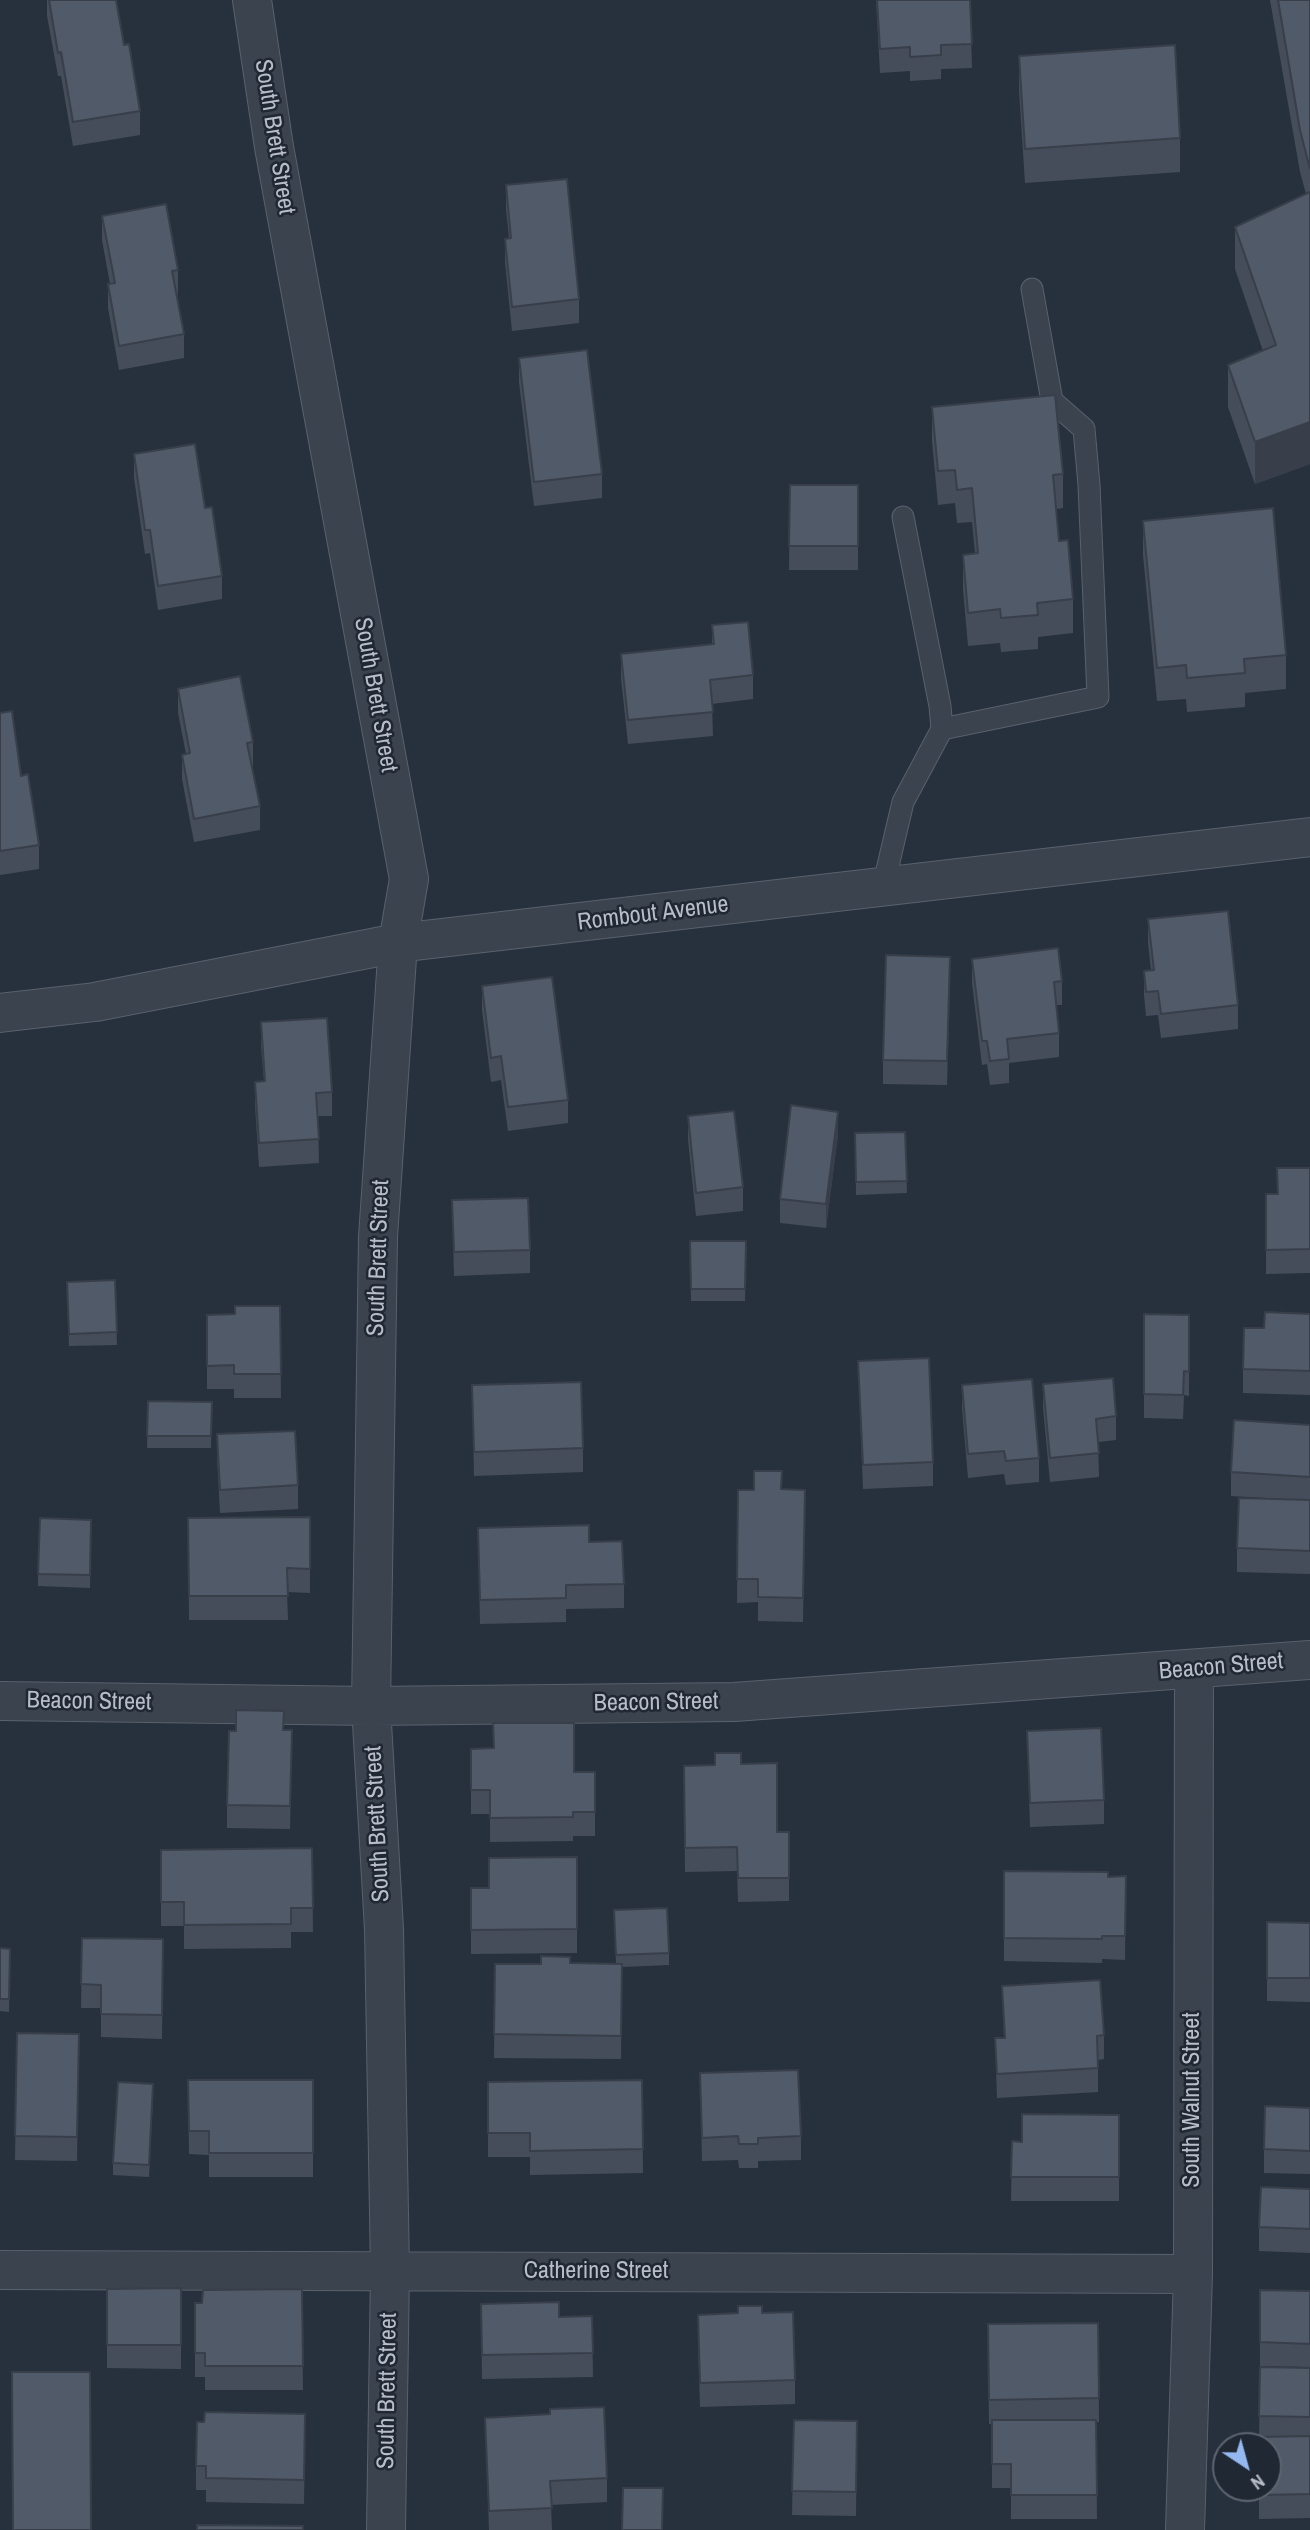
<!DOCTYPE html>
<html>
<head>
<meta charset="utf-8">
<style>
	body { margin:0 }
	#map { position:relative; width:1310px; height:2530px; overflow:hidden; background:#27313e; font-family:"Archivo Narrow",sans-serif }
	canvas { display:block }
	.north { position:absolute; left:1212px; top:2432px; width:70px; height:70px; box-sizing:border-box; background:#202833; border:2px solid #5c646f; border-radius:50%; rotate:144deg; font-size:19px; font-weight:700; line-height:28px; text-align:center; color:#b7bec9 }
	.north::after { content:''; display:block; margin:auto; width:24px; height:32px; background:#94b9f1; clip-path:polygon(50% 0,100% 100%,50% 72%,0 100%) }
</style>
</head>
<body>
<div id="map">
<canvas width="1310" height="2530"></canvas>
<div class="north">N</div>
</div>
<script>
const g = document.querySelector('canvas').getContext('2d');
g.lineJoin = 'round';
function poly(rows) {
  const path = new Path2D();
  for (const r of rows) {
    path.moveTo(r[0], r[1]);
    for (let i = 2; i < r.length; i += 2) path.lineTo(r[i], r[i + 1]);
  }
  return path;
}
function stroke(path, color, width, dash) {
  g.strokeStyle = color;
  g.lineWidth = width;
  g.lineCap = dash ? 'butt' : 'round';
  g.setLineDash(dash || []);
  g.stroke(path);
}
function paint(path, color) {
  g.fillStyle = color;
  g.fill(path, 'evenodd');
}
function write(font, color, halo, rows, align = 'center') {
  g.font = font + ' "Archivo Narrow",sans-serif';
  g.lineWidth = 5;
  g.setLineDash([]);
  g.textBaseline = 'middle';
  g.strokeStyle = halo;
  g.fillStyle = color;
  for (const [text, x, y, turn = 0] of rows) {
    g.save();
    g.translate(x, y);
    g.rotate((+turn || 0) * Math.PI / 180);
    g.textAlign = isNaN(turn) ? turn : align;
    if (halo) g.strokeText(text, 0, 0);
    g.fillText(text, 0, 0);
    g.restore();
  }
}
const lane = poly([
	[942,729,1098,697,1089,485,1084,429,1052,401,1032,289],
	[883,887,903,802,942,729,940,706,903,517]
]);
const street = poly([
	[252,0,274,147,409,879,398,943,378,1237,371,1706,384,1929,390,2271,386,2530],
	[0,1013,95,1002,398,943,1310,837],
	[0,1701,371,1706,734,1702,1310,1660],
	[0,2270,1193,2274],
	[1185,2530,1193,2274,1194,1670]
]);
stroke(lane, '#59616c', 23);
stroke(street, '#59616c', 40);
stroke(lane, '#3b434e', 21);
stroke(street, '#3b434e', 38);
paint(poly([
	[47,0,116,0,124,45,140,111,140,135,73,146,61,76,58,76,47,16],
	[876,0,970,0,972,68,941,69,941,79,910,81,910,71,880,73],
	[1270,0,1310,0,1310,464,1255,484,1228,407,1228,365,1263,351,1235,269,1235,227,1306,194,1300,172],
	[1019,56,1180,138,1180,172,1025,183,1019,90],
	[506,185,579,299,579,323,512,331,505,262,505,239,509,238,506,209],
	[102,216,178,270,178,294,177,294,184,334,184,358,119,370,108,308,108,284,110,284,102,240],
	[519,358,602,474,602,498,534,506,519,382],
	[932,407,1063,474,1063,508,1056,509,1059,541,1073,599,1073,633,1038,637,1038,649,1001,652,1000,643,968,646,963,589,963,555,975,553,972,522,957,523,955,503,938,505,932,441],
	[134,454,205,508,222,576,222,599,158,610,150,553,145,554,134,478],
	[790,485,858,485,858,570,789,570],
	[1143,521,1286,655,1286,689,1245,693,1245,707,1187,712,1186,699,1157,701,1143,555],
	[712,625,753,675,753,699,712,704,713,736,628,744,621,678,621,654,712,644],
	[178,689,253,742,253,766,252,766,260,806,260,830,194,842,182,779,182,755,186,754,178,713],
	[0,713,39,845,39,869,0,875],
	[1148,919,1238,1005,1238,1029,1161,1038,1158,1015,1146,1016,1144,995,1144,971,1151,970,1148,943],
	[972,959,1062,981,1062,1005,1056,1005,1059,1033,1059,1057,1009,1063,1009,1083,990,1085,987,1064,982,1065,972,983],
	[950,980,947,1085,883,1084,883,1060],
	[482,986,568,1100,568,1123,508,1131,501,1080,491,1082,482,1010],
	[261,1022,332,1092,332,1116,318,1116,319,1163,259,1167,255,1106,255,1082,264,1081,261,1046],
	[688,1116,743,1187,743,1211,696,1216,688,1140],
	[905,1132,907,1193,856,1195,855,1133],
	[838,1135,826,1228,780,1223,780,1199],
	[1277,1168,1310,1168,1310,1273,1266,1274,1266,1194,1277,1194],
	[452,1200,530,1250,530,1273,454,1276],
	[690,1241,746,1241,745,1301,691,1301],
	[115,1280,117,1345,69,1346,67,1282],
	[280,1306,281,1398,234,1398,234,1389,207,1389,207,1315,235,1314],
	[1144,1314,1189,1315,1189,1396,1184,1395,1183,1419,1144,1418],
	[1310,1314,1310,1395,1243,1393,1243,1369,1264,1328],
	[858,1361,933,1462,933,1486,863,1489],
	[1043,1384,1116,1416,1116,1440,1098,1442,1099,1477,1050,1482,1043,1408],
	[472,1385,583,1448,583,1472,474,1476],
	[962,1385,1039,1458,1039,1482,1006,1485,1004,1474,968,1478,962,1409],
	[148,1401,212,1402,211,1448,147,1448],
	[1310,1425,1310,1574,1237,1572,1237,1548,1283,1499,1231,1496,1231,1472],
	[217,1434,298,1485,298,1509,220,1513,217,1458],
	[782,1489,805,1490,803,1622,758,1621,758,1602,737,1603,738,1490],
	[310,1517,310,1593,287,1592,288,1620,189,1620,188,1518],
	[91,1520,90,1588,38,1586,38,1574],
	[478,1528,589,1542,624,1584,624,1608,566,1609,566,1622,480,1624],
	[284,1730,292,1730,290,1829,227,1828,227,1805,236,1731],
	[1027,1731,1104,1800,1104,1824,1030,1827],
	[471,1749,574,1772,595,1772,595,1836,573,1836,573,1841,490,1842,490,1814,471,1814],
	[741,1764,777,1832,789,1832,789,1901,738,1902,737,1871,685,1872,684,1766],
	[312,1848,313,1932,291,1932,291,1948,184,1949,184,1926,161,1926,161,1850],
	[577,1857,577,1953,471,1954,471,1888,489,1888],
	[1004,1871,1108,1877,1126,1876,1125,1960,1102,1959,1102,1963,1004,1961],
	[614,1910,669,1953,669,1965,622,1967,621,2059,494,2058,495,1964,616,1964],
	[1267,1922,1310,1923,1310,2002,1267,2001],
	[82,1938,163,1939,162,2039,101,2037,101,2008,81,2008],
	[0,1948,10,1949,9,2012,0,2011],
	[1002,1986,1104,2035,1104,2059,1098,2060,1098,2092,997,2098,995,2038,1004,2038],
	[17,2033,79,2034,77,2161,15,2160],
	[700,2073,801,2136,801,2160,758,2161,758,2168,739,2168,738,2160,702,2161],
	[188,2080,313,2080,313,2177,209,2177,209,2155,189,2154],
	[642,2080,643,2173,530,2175,530,2157,488,2157,488,2082],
	[153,2096,149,2177,113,2175,113,2163],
	[1310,2108,1310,2174,1264,2173,1264,2149],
	[1119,2115,1119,2201,1011,2201,1012,2141,1022,2142],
	[1310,2189,1310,2253,1259,2251,1259,2227],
	[181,2288,181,2369,107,2368,107,2289],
	[302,2289,303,2390,205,2390,205,2377,195,2377,195,2303],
	[1260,2290,1310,2291,1310,2367,1260,2366],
	[481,2304,559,2317,592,2316,593,2377,482,2379],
	[738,2313,762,2313,795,2380,795,2404,700,2407,698,2339],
	[1098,2323,1099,2422,1096,2422,1097,2519,1011,2519,1011,2488,992,2488,992,2424,989,2424,988,2324],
	[1260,2367,1310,2368,1310,2518,1259,2519,1259,2446],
	[485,2418,607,2478,607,2502,551,2505,552,2530,489,2530],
	[794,2420,857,2421,856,2516,792,2515],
	[305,2438,304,2504,206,2502,206,2490,196,2490,196,2466]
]), '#454d5a');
paint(poly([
	[1310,422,1310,464,1255,484,1255,442],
	[950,957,950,980,947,1085,947,1061],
	[838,1112,838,1135,826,1228,826,1204]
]), '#383f4a');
const building = poly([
	[49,0,116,0,124,45,129,44,140,111,73,122,61,52,58,53,49,0],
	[877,0,970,0,972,44,941,45,941,55,910,57,910,47,880,49,877,0],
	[1278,0,1310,0,1310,169,1300,130,1278,0],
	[1175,45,1180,138,1025,149,1019,56,1175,45],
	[567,179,579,299,512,307,505,239,511,238,506,185,567,179],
	[1310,192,1310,422,1255,442,1228,365,1276,345,1235,227,1310,192],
	[166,204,178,270,172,271,184,334,119,346,108,284,115,283,102,216,166,204],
	[587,350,602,474,534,482,519,358,587,350],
	[1055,395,1063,474,1053,475,1059,541,1068,540,1073,599,1037,603,1038,615,1001,618,1000,609,968,613,963,555,978,553,972,488,957,490,955,470,938,471,932,407,1055,395],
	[195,444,205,508,212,507,222,576,158,586,150,530,145,530,134,454,195,444],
	[790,485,858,485,858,546,789,546,790,485],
	[1273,508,1286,655,1244,659,1245,673,1187,678,1186,665,1157,668,1143,521,1273,508],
	[748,622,753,675,710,680,713,712,628,720,621,654,714,644,712,625,748,622],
	[240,676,253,742,247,743,260,806,194,819,182,755,190,753,178,689,240,676],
	[12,711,21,776,28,774,39,845,0,851,0,713,12,711],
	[1228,911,1238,1005,1161,1014,1158,991,1146,992,1144,971,1154,970,1148,919,1228,911],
	[1058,948,1062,981,1054,982,1059,1033,1007,1039,1009,1059,990,1061,987,1041,982,1041,972,959,1058,948],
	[886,955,950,957,947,1061,883,1060,886,955],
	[552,977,568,1100,508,1107,501,1056,491,1058,482,986,552,977],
	[327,1018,332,1092,316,1093,319,1139,259,1143,255,1082,265,1081,261,1022,327,1018],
	[791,1105,838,1112,826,1204,780,1199,791,1105],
	[734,1111,743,1187,696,1193,688,1116,734,1111],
	[905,1132,907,1181,856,1182,855,1133,905,1132],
	[1277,1168,1310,1168,1310,1249,1266,1250,1266,1194,1278,1194,1277,1168],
	[528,1198,530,1250,454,1252,452,1200,528,1198],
	[690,1241,746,1241,745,1289,691,1289,690,1241],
	[115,1280,117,1332,69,1334,67,1282,115,1280],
	[235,1306,280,1306,281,1374,234,1374,234,1365,207,1366,207,1315,235,1314,235,1306],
	[1265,1312,1310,1314,1310,1371,1243,1369,1244,1328,1264,1328,1265,1312],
	[1144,1314,1189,1315,1189,1372,1184,1371,1183,1395,1144,1394,1144,1314],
	[929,1358,933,1462,863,1465,858,1361,929,1358],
	[1113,1378,1116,1416,1096,1419,1099,1453,1050,1458,1043,1384,1113,1378],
	[1032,1379,1039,1458,1006,1461,1004,1451,968,1454,962,1385,1032,1379],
	[581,1382,583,1448,474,1452,472,1385,581,1382],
	[148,1401,212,1402,211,1436,147,1436,148,1401],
	[1234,1420,1310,1425,1310,1477,1231,1472,1234,1420],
	[295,1431,298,1485,220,1490,217,1434,295,1431],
	[754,1471,782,1471,781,1489,805,1490,803,1598,758,1597,758,1579,737,1579,738,1490,754,1490,754,1471],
	[1239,1498,1310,1500,1310,1551,1237,1548,1239,1498],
	[310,1517,310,1569,287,1568,288,1596,189,1596,188,1518,310,1517],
	[40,1518,91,1520,90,1575,38,1574,40,1518],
	[589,1525,589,1542,622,1541,624,1584,566,1585,566,1598,480,1600,478,1528,589,1525],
	[236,1710,284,1711,283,1730,292,1730,290,1806,227,1805,229,1731,236,1731,236,1710],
	[493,1723,574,1723,574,1772,595,1772,595,1812,573,1812,573,1817,490,1818,490,1790,471,1790,471,1749,494,1748,493,1723],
	[1101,1728,1104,1800,1030,1803,1027,1731,1101,1728],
	[715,1753,741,1753,741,1764,777,1763,777,1832,789,1832,789,1878,738,1878,737,1847,685,1848,684,1766,715,1765,715,1753],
	[312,1848,313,1908,291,1908,291,1924,184,1925,184,1902,161,1902,161,1850,312,1848],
	[577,1857,577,1929,471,1930,471,1888,489,1888,489,1858,577,1857],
	[1004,1871,1108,1872,1108,1877,1126,1876,1125,1936,1102,1936,1102,1939,1004,1938,1004,1871],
	[667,1908,669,1953,616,1955,614,1910,667,1908],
	[1267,1922,1310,1923,1310,1978,1267,1978,1267,1922],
	[82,1938,163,1939,162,2015,101,2014,101,1985,81,1984,82,1938],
	[0,1948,10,1949,9,1999,0,1999,0,1948],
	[541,1956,570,1957,570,1963,622,1964,621,2036,494,2034,495,1964,541,1964,541,1956],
	[1100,1980,1104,2035,1097,2036,1098,2068,997,2074,995,2038,1005,2038,1002,1986,1100,1980],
	[17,2033,79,2034,77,2137,15,2136,17,2033],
	[798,2070,801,2136,758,2138,758,2144,739,2144,738,2136,702,2138,700,2073,798,2070],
	[188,2080,313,2080,313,2153,209,2153,209,2131,189,2131,188,2080],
	[642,2080,643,2149,530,2151,530,2133,488,2133,488,2082,642,2080],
	[118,2082,153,2084,149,2165,113,2163,118,2082],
	[1265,2106,1310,2108,1310,2151,1264,2149,1265,2106],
	[1022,2114,1119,2115,1119,2177,1011,2177,1012,2141,1022,2142,1022,2114],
	[1261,2187,1310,2189,1310,2229,1259,2227,1261,2187],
	[181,2288,181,2345,107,2345,107,2289,181,2288],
	[302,2289,303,2366,205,2366,205,2353,195,2353,195,2303,202,2303,203,2290,302,2289],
	[1260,2290,1310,2291,1310,2344,1260,2342,1260,2290],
	[559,2302,559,2317,592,2316,593,2353,482,2355,481,2304,559,2302],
	[738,2306,762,2306,762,2313,793,2312,795,2380,700,2383,698,2315,738,2313,738,2306],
	[1098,2323,1099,2398,989,2400,988,2324,1098,2323],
	[1260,2367,1310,2368,1310,2417,1259,2416,1260,2367],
	[12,2372,90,2372,91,2530,13,2530,12,2372],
	[604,2407,607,2478,550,2481,552,2508,489,2511,485,2418,550,2414,550,2409,604,2407],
	[205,2412,305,2414,304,2480,206,2478,206,2466,196,2466,197,2422,204,2422,205,2412],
	[794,2420,857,2421,856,2492,792,2491,794,2420],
	[992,2420,1096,2420,1097,2495,1011,2495,1011,2464,992,2464,992,2420],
	[1310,2436,1310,2494,1259,2495,1259,2488,1268,2488,1268,2446,1259,2446,1259,2437,1310,2436],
	[623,2488,663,2488,662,2530,622,2530,623,2488],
	[197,2525,303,2526,303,2530,197,2530,197,2525]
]);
paint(building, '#505a69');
stroke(building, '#383f4a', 2);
write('24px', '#b7bec9', '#202833', [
	["South Brett Street",274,137,81],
	["South Brett Street",375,695,80],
	["Rombout Avenue",653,914,-7],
	["South Brett Street",379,1258,-88],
	["Beacon Street",1221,1667,-5],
	["Beacon Street",89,1702,1],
	["Beacon Street",656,1703,-1],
	["South Brett Street",378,1824,-93],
	["South Walnut Street",1193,2100,-90],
	["Catherine Street",596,2272],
	["South Brett Street",388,2391,-89]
]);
</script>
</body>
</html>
